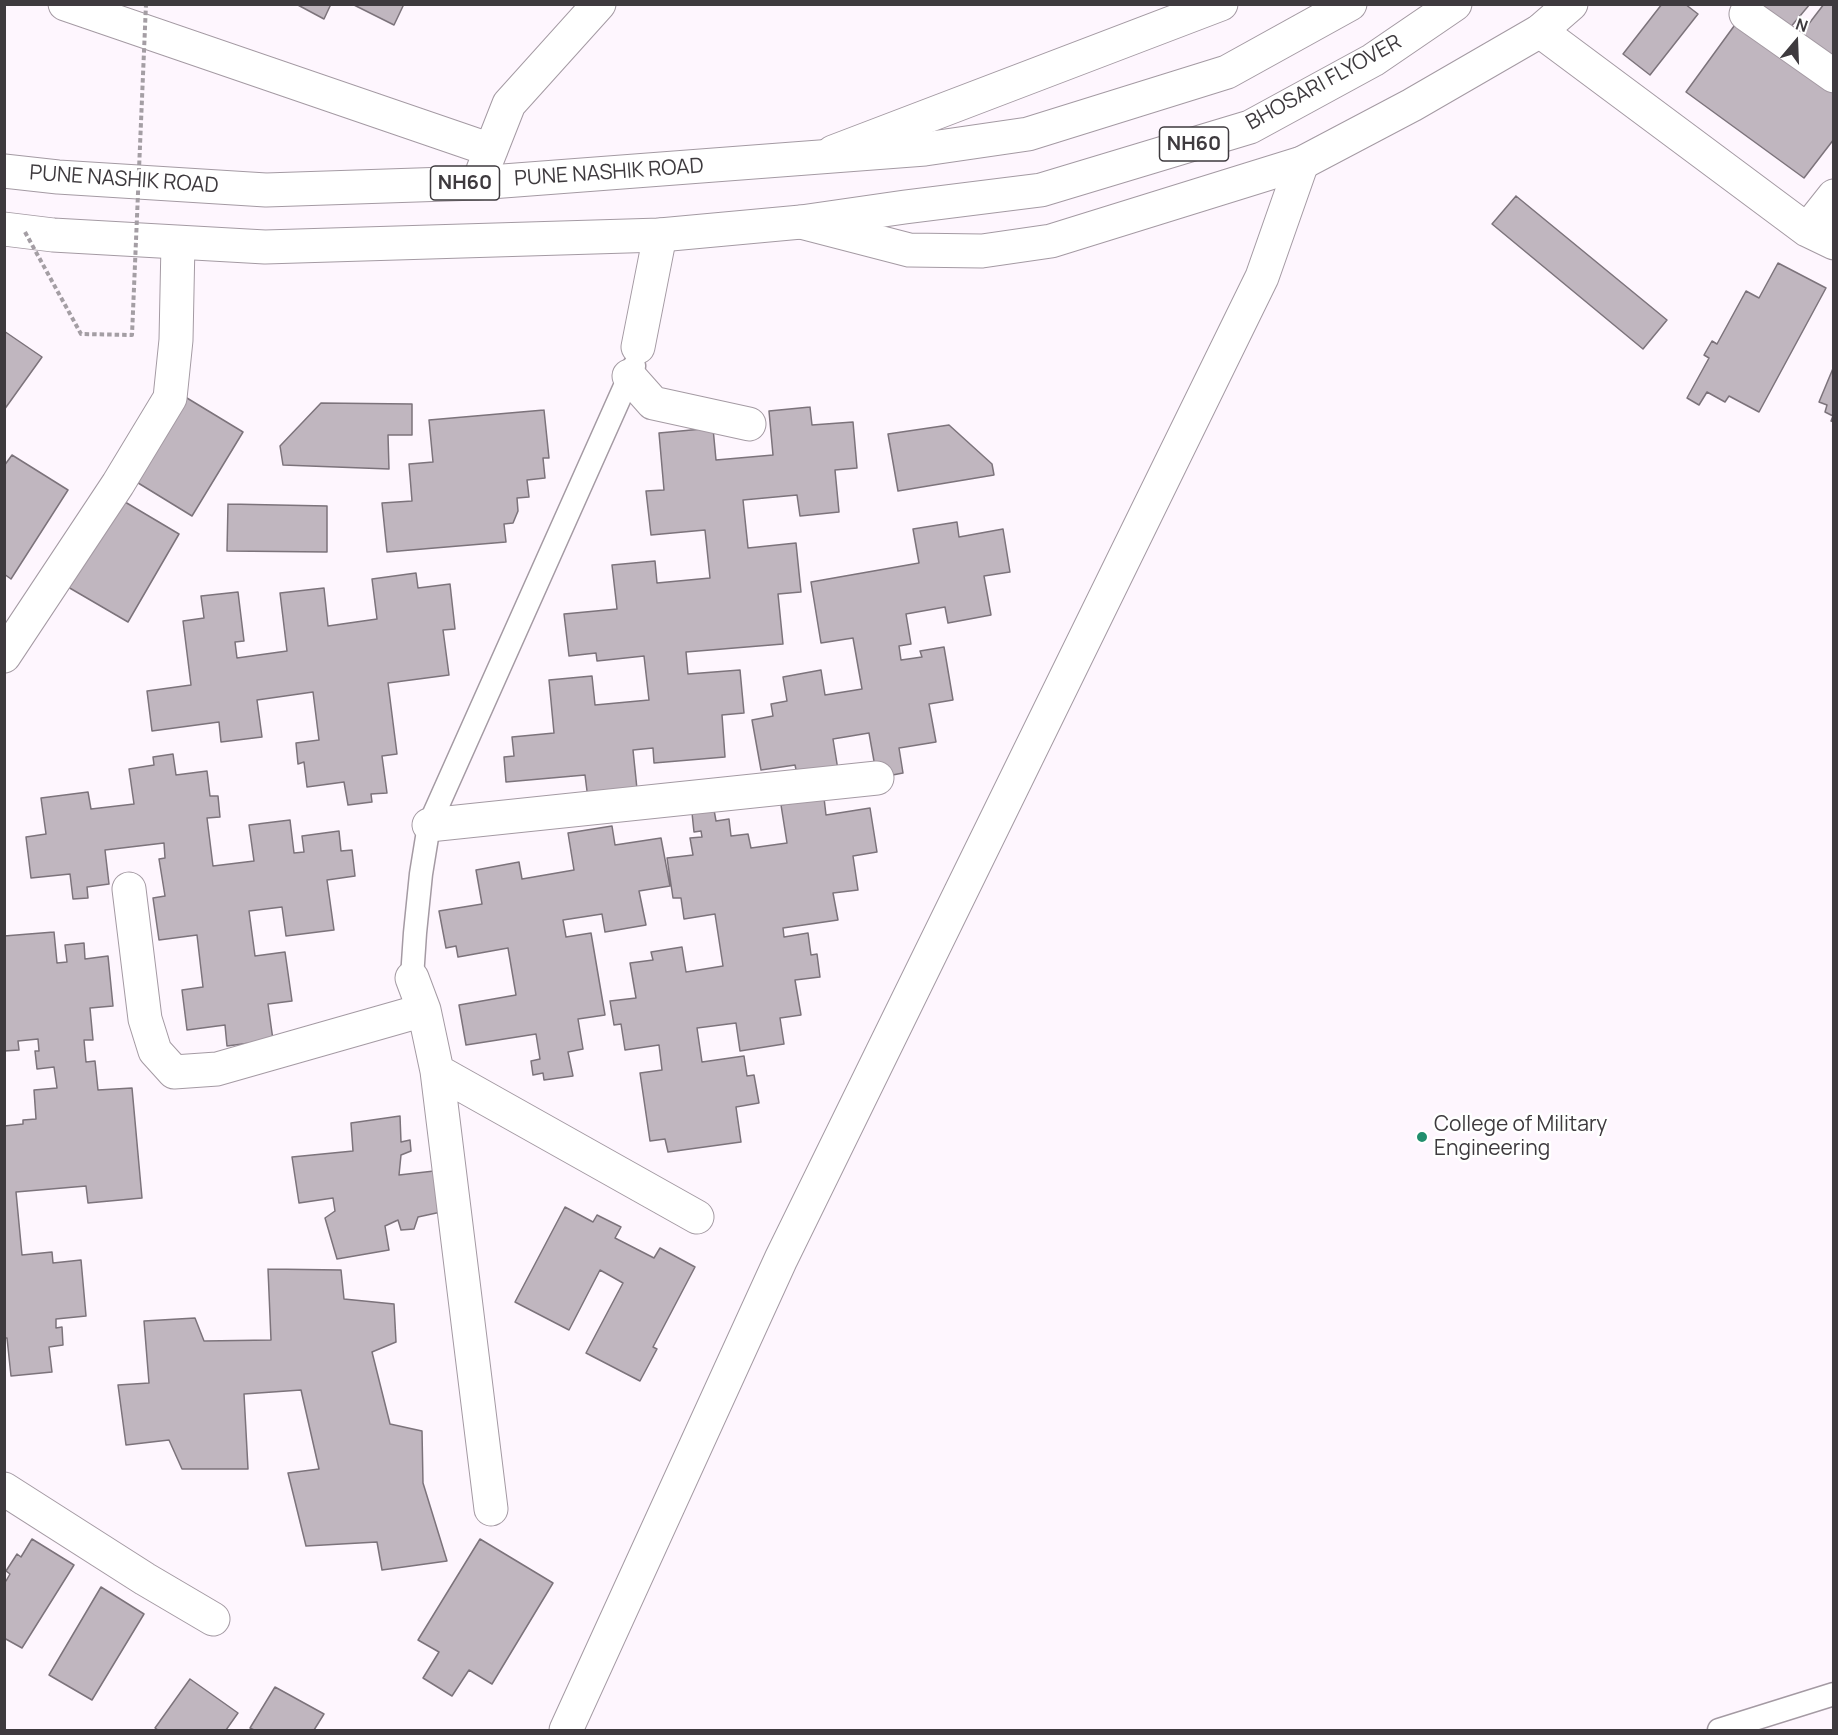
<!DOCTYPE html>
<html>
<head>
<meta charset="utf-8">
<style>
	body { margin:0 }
	#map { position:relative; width:1838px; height:1735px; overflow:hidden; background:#fef6fe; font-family:Manrope,sans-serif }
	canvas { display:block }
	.frame { position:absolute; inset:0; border:6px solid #3e3a3e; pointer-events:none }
	.north { position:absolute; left:1766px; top:12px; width:60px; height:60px; -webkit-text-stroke:4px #fff; paint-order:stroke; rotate:19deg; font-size:16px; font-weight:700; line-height:24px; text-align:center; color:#3e3a3e }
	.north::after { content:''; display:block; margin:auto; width:21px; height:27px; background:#3e3a3e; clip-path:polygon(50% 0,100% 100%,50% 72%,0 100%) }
</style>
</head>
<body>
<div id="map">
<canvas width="1838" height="1735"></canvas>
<div class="frame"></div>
<div class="north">N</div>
</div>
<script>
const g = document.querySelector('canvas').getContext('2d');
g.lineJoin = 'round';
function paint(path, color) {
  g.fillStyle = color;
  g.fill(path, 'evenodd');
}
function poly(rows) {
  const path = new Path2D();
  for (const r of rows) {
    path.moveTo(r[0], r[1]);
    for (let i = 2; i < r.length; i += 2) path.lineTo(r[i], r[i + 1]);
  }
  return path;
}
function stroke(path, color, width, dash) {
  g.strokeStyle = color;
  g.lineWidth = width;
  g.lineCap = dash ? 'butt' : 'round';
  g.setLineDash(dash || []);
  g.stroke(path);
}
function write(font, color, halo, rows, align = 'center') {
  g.font = font + ' Manrope,sans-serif';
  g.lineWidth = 5;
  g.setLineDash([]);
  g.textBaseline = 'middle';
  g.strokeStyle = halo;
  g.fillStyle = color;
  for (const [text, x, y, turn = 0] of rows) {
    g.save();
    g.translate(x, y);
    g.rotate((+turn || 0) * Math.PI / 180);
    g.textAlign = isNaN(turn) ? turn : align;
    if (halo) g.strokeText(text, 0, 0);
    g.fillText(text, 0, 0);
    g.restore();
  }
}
const building = poly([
	[296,4,331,4,324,19,296,4],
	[352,4,404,4,394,25,352,4],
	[1662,4,1685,4,1698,14,1650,75,1623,54,1662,4],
	[1760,4,1810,4,1789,29,1760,4],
	[1824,4,1834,4,1834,60,1801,34,1824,4],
	[1737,22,1834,93,1834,139,1804,178,1686,92,1737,22],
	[1516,196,1667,320,1643,349,1492,224,1516,196],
	[1778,263,1826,288,1759,412,1729,396,1725,402,1707,392,1699,405,1687,398,1709,358,1704,355,1712,341,1717,344,1746,291,1759,298,1778,263],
	[4,331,42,357,4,410,4,331],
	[1834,366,1834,422,1831,421,1833,416,1825,412,1827,405,1819,402,1834,366],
	[182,395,243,432,192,516,130,478,182,395],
	[321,403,412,404,412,435,388,435,389,469,283,465,280,446,321,403],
	[810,407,812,425,853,422,857,468,835,470,839,512,800,516,797,495,743,500,748,548,796,543,801,592,778,594,783,644,686,652,688,674,740,670,744,713,722,715,725,757,654,763,653,748,633,750,637,789,588,799,585,775,506,782,504,757,514,756,512,737,554,733,549,680,592,676,595,705,649,700,644,656,597,661,596,653,569,656,564,614,617,609,612,565,655,561,657,583,710,578,705,530,651,535,646,491,664,490,659,433,713,428,716,460,773,455,769,411,810,407],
	[544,410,549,458,543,458,545,478,527,480,529,497,517,498,518,511,513,523,504,524,506,542,387,552,382,503,412,501,409,464,433,462,429,420,544,410],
	[949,425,992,464,994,475,898,491,888,434,949,425],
	[12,455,68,490,11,579,4,574,4,466,12,455],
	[120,499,179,534,128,622,68,587,120,499],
	[228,504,327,506,327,552,227,551,228,504],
	[957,522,959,537,1003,529,1010,572,984,576,991,615,948,623,945,607,906,614,911,644,899,646,901,660,922,657,920,651,944,647,953,700,929,704,936,742,899,748,903,773,877,778,869,733,833,739,839,776,799,783,795,765,761,770,752,720,773,716,771,704,787,701,783,677,821,670,825,695,862,689,853,638,821,643,811,582,919,563,913,529,957,522],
	[416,573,418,588,450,584,455,629,443,630,449,675,388,683,397,754,382,756,387,793,371,794,372,802,348,805,344,782,307,787,304,762,298,764,296,743,319,740,313,692,257,700,262,737,221,742,219,722,152,731,147,691,191,685,183,621,204,618,201,596,238,592,244,641,235,642,237,658,287,651,280,593,324,588,328,626,377,619,372,579,416,573],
	[173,754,176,775,207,771,210,796,218,796,220,817,207,818,213,866,254,861,249,825,290,820,294,853,304,852,302,836,339,831,341,851,352,850,355,876,327,880,334,930,286,936,282,907,249,911,255,956,285,952,292,1001,268,1004,273,1040,227,1046,225,1025,187,1030,182,990,203,987,197,935,159,940,153,898,165,896,159,859,165,858,164,843,105,850,109,884,87,887,88,898,73,899,70,874,31,878,26,837,46,834,41,798,88,792,91,809,134,804,129,769,154,765,153,757,173,754],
	[824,798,826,815,870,808,877,852,853,856,858,890,833,893,838,920,783,928,784,937,808,933,811,955,817,954,820,977,795,980,801,1015,780,1018,784,1044,740,1051,736,1023,697,1028,702,1062,744,1056,747,1076,754,1075,759,1103,736,1107,741,1142,668,1152,665,1139,650,1141,640,1073,662,1070,659,1045,625,1050,621,1024,614,1025,610,1001,636,998,630,963,653,960,651,952,682,947,686,972,723,966,715,914,684,919,681,898,673,898,667,858,693,855,690,838,702,837,701,831,694,832,692,813,714,810,716,821,729,819,731,836,748,834,751,848,787,843,781,805,824,798],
	[612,826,615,845,661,838,670,886,639,891,646,925,605,932,602,914,563,920,566,937,591,933,605,1015,578,1019,583,1049,568,1052,573,1076,544,1080,543,1073,533,1075,531,1061,540,1059,536,1034,466,1045,459,1005,516,995,508,948,458,957,456,946,446,948,439,911,482,904,476,870,519,862,522,879,574,870,568,833,612,826],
	[54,932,57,963,67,962,65,945,84,943,85,959,108,956,113,1006,90,1008,93,1040,84,1040,86,1062,95,1061,98,1090,132,1088,142,1198,88,1203,86,1186,16,1192,22,1255,52,1252,53,1263,81,1260,86,1316,56,1319,56,1328,62,1327,63,1345,49,1347,52,1372,11,1376,7,1338,4,1338,4,1126,23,1124,23,1120,36,1119,34,1090,57,1088,54,1067,37,1069,35,1051,39,1051,38,1039,18,1041,19,1050,4,1051,4,936,54,932],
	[400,1116,401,1142,410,1140,411,1151,401,1155,399,1175,434,1171,441,1212,418,1217,414,1229,401,1230,398,1220,385,1226,389,1250,337,1259,325,1218,335,1211,333,1198,299,1203,292,1157,353,1151,351,1123,400,1116],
	[565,1207,593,1222,597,1215,621,1227,615,1238,654,1258,660,1248,695,1267,653,1347,657,1349,640,1381,586,1353,623,1283,600,1270,569,1330,515,1302,565,1207],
	[268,1269,341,1270,344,1299,394,1304,396,1342,372,1352,390,1424,422,1431,423,1483,447,1561,382,1570,377,1542,306,1546,288,1473,319,1469,301,1390,244,1394,248,1469,182,1469,169,1440,126,1445,118,1385,149,1383,144,1321,195,1318,204,1341,271,1340,268,1269],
	[32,1539,74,1565,22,1648,4,1638,4,1580,6,1581,10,1574,6,1571,17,1554,21,1557,32,1539],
	[480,1539,553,1583,492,1684,469,1670,452,1696,423,1678,439,1652,418,1640,480,1539],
	[101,1587,144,1614,92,1700,49,1675,101,1587],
	[190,1679,238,1713,226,1730,158,1730,155,1728,190,1679],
	[275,1687,324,1714,314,1730,254,1730,250,1728,275,1687]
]);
paint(building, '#c0b6bf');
stroke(building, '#7c737b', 1.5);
const service = poly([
	[412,978,415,933,421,874,429,825,634,366],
	[1719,1730,1834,1694]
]);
const minor = poly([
	[65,4,491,150],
	[1746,14,1834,76],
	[1540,31,1807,230,1834,243],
	[483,170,509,104,599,4],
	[1807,230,1834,196],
	[638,347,660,235],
	[629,376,653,403,749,424],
	[4,656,118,484,170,398,176,340,178,243],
	[429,825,877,778],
	[129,889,145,1019,155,1051,174,1072,217,1069,424,1010],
	[412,978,424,1010,437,1071,697,1217],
	[437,1071,491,1509],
	[4,1489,145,1579,213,1619],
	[566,1730,781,1259,1262,277,1302,163]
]);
const primary = poly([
	[833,152,1221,4],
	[801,222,909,250,982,251,1051,241,1302,163,1412,105,1540,31,1571,4]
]);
const trunk = poly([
	[4,171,58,177,266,190,477,183,925,149,1028,134,1227,72,1350,4],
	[4,229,53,235,265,247,660,235,801,222,905,207,1041,190,1250,127,1373,60,1455,4]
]);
stroke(service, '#a49aa3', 25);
stroke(minor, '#a49aa3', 35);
stroke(primary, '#a49aa3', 35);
stroke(trunk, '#a49aa3', 35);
stroke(service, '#fff', 22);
stroke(minor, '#fff', 33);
stroke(primary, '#fff', 33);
stroke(trunk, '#fff', 33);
stroke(poly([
	[25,232,81,334,132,335,146,4]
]), '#a49ea4', 4, [4.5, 3]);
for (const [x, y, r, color] of [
	[1422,1137,6,"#218e6d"]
]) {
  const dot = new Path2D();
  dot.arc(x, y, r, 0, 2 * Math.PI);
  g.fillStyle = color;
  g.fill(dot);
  stroke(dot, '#fff', 2);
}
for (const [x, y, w] of [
	[1194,144,69],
	[465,183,69]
]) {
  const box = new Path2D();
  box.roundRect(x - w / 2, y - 17, w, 34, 4.5);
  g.fillStyle = '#fff';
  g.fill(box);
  stroke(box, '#3e3a3e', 1.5);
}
write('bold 20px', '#3e3a3e', null, [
	["NH60",1194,144],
	["NH60",465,183]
]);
write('21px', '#3e3a3e', '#fff', [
	["BHOSARI FLYOVER",1324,83,-29],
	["PUNE NASHIK ROAD",609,173,-4],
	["PUNE NASHIK ROAD",124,180,4]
]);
write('21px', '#3e3a3e', '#fff', [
	["College of Military",1434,1125],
	["Engineering",1434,1149]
], 'left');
</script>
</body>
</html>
